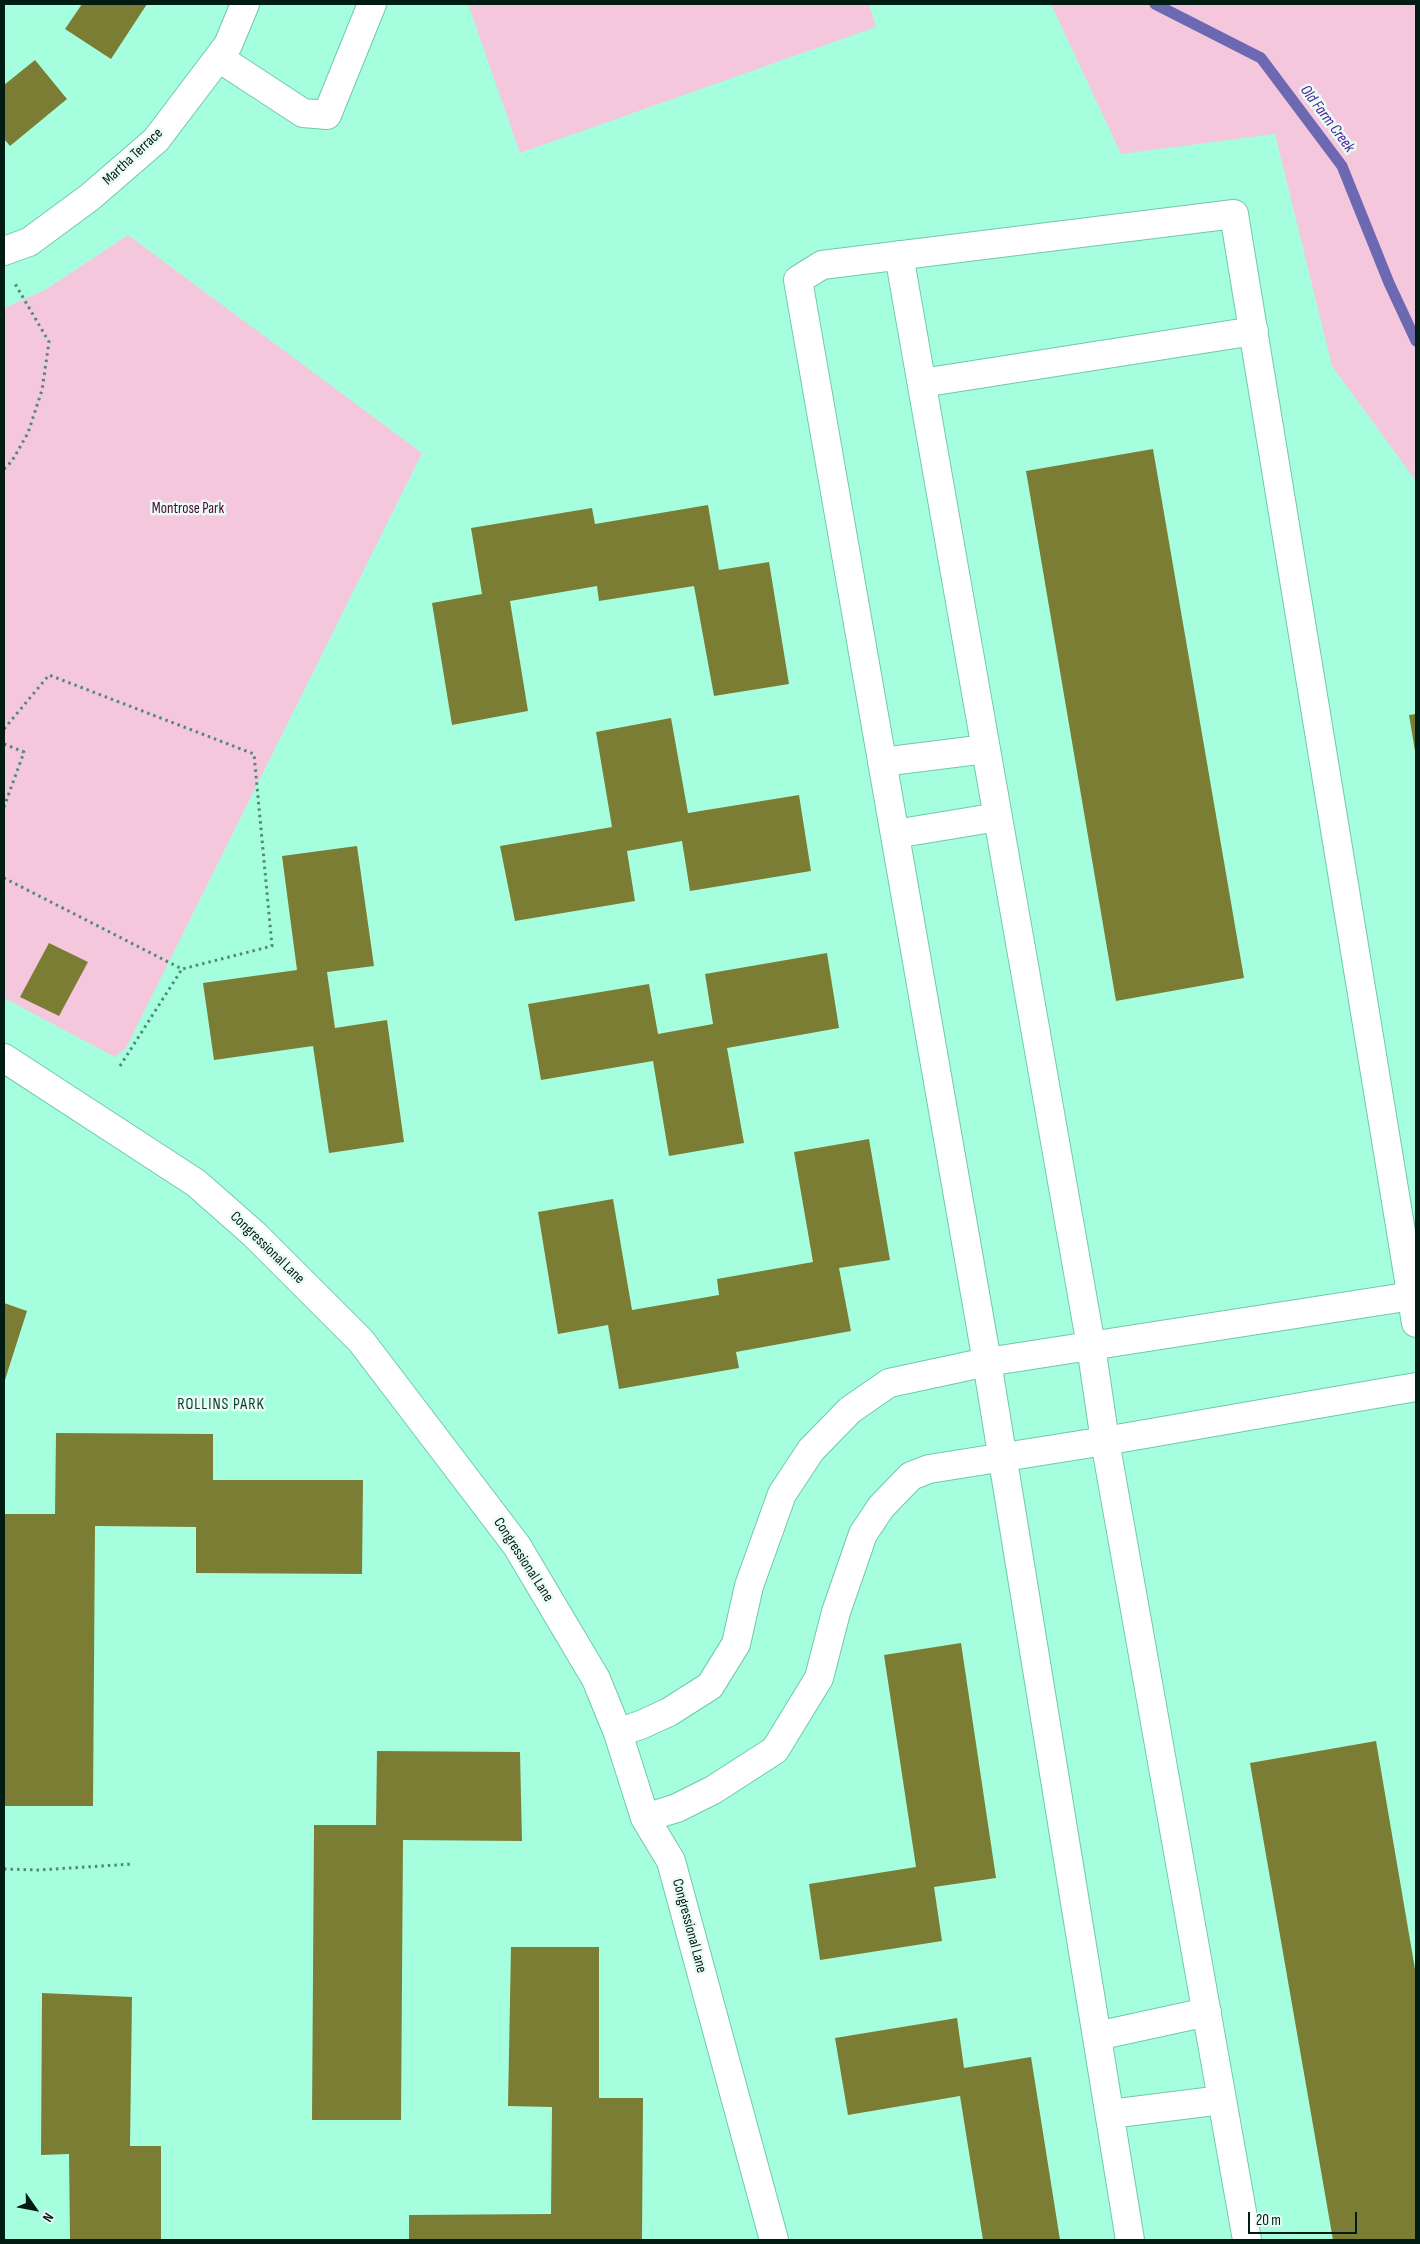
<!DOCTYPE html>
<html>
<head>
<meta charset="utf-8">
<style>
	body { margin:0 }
	#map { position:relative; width:1420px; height:2244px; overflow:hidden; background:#a5ffde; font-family:"Sofia Sans Condensed",sans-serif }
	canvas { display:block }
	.frame { position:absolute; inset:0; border:5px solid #011c13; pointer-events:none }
	.north { position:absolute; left:10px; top:2184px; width:50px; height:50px; -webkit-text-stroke:4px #eafbf4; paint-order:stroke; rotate:123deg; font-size:14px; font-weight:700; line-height:20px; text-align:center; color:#011c13 }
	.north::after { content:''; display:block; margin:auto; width:18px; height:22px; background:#011c13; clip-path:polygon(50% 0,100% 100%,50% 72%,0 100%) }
	.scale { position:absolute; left:1248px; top:2212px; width:109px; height:22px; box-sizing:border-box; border:2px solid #011c13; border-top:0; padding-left:6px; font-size:15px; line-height:18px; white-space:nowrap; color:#011c13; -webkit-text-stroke:4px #eafbf4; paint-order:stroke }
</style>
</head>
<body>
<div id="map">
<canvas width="1420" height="2244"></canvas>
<div class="frame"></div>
<div class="north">N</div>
<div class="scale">20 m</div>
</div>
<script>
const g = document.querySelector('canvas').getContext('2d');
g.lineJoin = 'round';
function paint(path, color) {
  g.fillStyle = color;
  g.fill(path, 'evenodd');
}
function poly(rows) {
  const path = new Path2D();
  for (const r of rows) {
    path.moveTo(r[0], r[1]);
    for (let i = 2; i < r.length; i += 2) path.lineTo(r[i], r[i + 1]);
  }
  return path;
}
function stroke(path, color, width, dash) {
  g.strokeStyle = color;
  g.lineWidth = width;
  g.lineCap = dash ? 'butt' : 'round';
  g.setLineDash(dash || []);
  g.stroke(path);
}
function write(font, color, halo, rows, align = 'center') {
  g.font = font + ' "Sofia Sans Condensed",sans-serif';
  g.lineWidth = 5;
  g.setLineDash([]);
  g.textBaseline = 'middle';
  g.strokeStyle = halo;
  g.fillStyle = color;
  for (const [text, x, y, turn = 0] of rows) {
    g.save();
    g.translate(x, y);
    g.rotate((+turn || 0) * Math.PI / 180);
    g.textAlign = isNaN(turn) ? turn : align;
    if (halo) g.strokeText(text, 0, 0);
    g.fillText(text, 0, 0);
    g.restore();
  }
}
paint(poly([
	[468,4,869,4,876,27,520,153],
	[1051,4,1416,4,1416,481,1332,366,1275,134,1121,154],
	[128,235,422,453,126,1048,115,1057,4,998,4,308,45,290]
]), '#f5c7dc');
stroke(poly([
	[1155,4,1261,58,1342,166,1389,283,1416,341]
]), '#6c68b2', 11);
paint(poly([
	[82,4,147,4,111,59,65,29],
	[35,60,67,99,10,146,4,139,4,85],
	[1153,449,1244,978,1116,1001,1026,471],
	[708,505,719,570,769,562,789,684,714,696,694,586,599,601,597,586,510,601,528,711,452,725,432,603,482,594,471,528,592,508,595,524],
	[1416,714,1416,751,1415,751,1409,715],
	[671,718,688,813,799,795,811,871,690,891,682,841,627,851,635,901,515,921,500,846,612,827,596,732],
	[357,846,374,966,327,972,335,1028,387,1020,404,1142,329,1153,313,1046,214,1060,203,983,297,970,282,856],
	[49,943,88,962,59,1016,20,997],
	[827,953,839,1028,727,1048,744,1143,669,1156,653,1061,541,1080,528,1004,649,984,658,1034,713,1024,705,974],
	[869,1139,890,1260,839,1268,851,1331,736,1352,739,1368,619,1389,608,1325,558,1334,538,1212,613,1199,632,1310,719,1295,717,1279,813,1262,794,1152],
	[4,1303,27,1311,4,1383],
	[56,1433,213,1434,213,1480,363,1480,362,1574,196,1573,196,1527,95,1526,93,1806,4,1806,4,1514,55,1514],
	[961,1643,996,1878,934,1887,942,1941,820,1960,809,1884,916,1867,884,1655],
	[1376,1741,1416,1975,1416,2240,1333,2240,1250,1763],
	[377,1751,520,1752,522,1841,403,1840,401,2120,312,2120,314,1825,376,1825],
	[511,1947,599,1947,599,2098,643,2098,642,2240,409,2240,409,2215,551,2214,552,2107,508,2106],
	[42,1993,132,1997,130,2146,161,2146,161,2240,70,2240,69,2154,41,2155],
	[957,2018,964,2068,1031,2057,1060,2240,983,2240,960,2096,848,2115,835,2038]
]), '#7c7d35');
const minor = poly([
	[219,58,303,113,327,115,372,4],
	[4,251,29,242,90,197,156,140,228,45,245,4],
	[899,255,1091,1346,1105,1441,1247,2240],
	[922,383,1254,331],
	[882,762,986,749],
	[895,834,998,817],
	[4,1058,196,1183,254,1234,361,1341,517,1546,596,1679,618,1733,645,1818,671,1861,774,2240],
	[618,1733,643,1724,669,1712,710,1686,736,1644,749,1586,782,1494,811,1450,850,1410,889,1383,987,1362,1412,1296],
	[645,1818,677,1808,713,1790,775,1750,819,1678,836,1612,863,1534,881,1507,911,1476,929,1469,1105,1441,1416,1387],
	[1097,2036,1207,2012],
	[1110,2114,1222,2100],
	[1130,2240,987,1362,798,280,822,265,1234,214,1416,1323]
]);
stroke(minor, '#70c9aa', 30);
stroke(poly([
	[4,469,12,461,28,433,42,390,49,342,14,282],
	[4,729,49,675,254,754,272,946,182,969,4,878],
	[4,744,24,752,4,807],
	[120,1066,182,969],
	[4,1869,39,1870,133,1864]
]), '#508975', 3, [2.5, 4]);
stroke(minor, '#fff', 28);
write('15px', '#011c13', '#eafbf4', [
	["Martha Terrace",133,157,-43],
	["Congressional Lane",267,1248,44],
	["Congressional Lane",523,1560,57],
	["Congressional Lane",689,1926,75]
]);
write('15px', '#4f0533', '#eafbf4', [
	["Montrose Park",188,509]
]);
write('italic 16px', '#491f9f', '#eafbf4', [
	["Old Farm Creek",1327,119,53]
]);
g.letterSpacing = '1px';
write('16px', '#053a2b', '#eafbf4', [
	["ROLLINS PARK",221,1405]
]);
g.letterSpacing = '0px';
</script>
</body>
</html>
